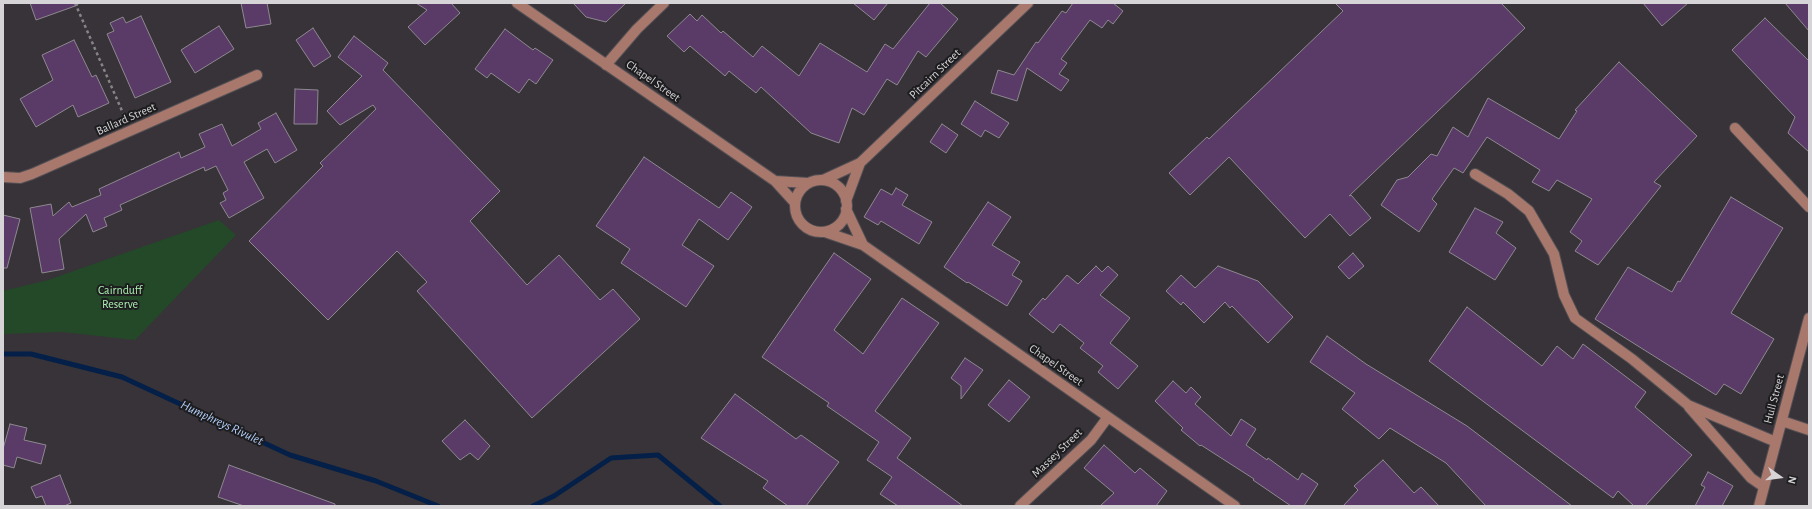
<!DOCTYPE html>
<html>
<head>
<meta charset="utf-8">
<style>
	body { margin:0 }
	#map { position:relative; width:1812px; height:509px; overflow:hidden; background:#373338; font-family:"Alegreya Sans",sans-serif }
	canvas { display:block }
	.frame { position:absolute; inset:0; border:4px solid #d6d4d7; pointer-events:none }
	.north { position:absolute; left:1760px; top:457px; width:40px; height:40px; -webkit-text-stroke:3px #1d1c1e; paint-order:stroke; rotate:104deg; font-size:11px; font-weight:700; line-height:16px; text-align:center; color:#d6d4d7 }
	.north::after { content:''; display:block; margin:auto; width:14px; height:18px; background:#d6d4d7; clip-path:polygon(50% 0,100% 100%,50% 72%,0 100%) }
</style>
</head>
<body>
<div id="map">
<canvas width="1812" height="509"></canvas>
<div class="frame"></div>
<div class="north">N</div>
</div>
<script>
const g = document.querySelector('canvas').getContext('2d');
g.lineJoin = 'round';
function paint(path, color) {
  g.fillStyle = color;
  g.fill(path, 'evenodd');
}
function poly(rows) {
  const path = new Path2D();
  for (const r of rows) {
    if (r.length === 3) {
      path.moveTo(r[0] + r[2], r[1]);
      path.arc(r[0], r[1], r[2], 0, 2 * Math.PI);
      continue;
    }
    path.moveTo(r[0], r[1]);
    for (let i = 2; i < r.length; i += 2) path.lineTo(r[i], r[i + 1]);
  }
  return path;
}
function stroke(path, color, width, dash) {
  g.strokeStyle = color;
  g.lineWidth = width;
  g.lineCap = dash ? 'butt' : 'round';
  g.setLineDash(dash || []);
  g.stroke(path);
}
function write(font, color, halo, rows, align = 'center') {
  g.font = font + ' "Alegreya Sans",sans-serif';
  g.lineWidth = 4;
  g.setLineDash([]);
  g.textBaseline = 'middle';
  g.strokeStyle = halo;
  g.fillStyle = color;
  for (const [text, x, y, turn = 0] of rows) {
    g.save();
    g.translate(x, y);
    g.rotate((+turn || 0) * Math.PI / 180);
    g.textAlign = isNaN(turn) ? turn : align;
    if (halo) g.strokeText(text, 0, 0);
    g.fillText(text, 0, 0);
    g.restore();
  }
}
paint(poly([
	[219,220,236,235,135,340,62,332,3,334,3,291,48,280]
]), '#244928');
stroke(poly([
	[3,354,31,354,122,377,290,455,376,481,438,506],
	[533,506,554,496,611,458,658,455,720,506]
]), '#042049', 5);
const building = poly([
	[30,3,77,3,78,5,36,20,30,3],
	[241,3,267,3,271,24,246,28,241,3],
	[416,3,451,3,460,13,425,45,408,27,427,10,416,3],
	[573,3,626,3,606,22,586,17,573,3],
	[853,3,888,3,874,20,853,3],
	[930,3,940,3,958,19,926,57,918,51,897,85,887,79,864,115,852,108,839,143,811,133,761,87,756,93,729,71,725,76,690,46,684,52,667,36,690,14,697,21,702,15,721,33,723,31,753,57,762,46,799,76,820,43,867,72,885,44,893,49,930,3],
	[1073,3,1113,3,1123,11,1113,24,1108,20,1102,28,1090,20,1061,59,1067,63,1059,74,1069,80,1061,91,1027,68,1017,101,991,93,998,70,1014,75,1036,42,1038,43,1062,11,1066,13,1073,3],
	[1335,3,1501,3,1525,28,1349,196,1351,195,1371,218,1350,236,1330,214,1305,238,1229,157,1190,195,1169,173,1207,137,1209,139,1343,11,1335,3],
	[1643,3,1688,3,1662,26,1643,3],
	[1785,3,1809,3,1809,31,1785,3],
	[141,16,171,82,135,98,107,34,114,31,110,23,123,17,126,23,141,16],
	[1765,18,1809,61,1809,152,1788,133,1795,117,1732,50,1765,18],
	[219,26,234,49,195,73,181,50,219,26],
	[313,28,331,56,314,67,296,40,313,28],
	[505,29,533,50,535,48,553,60,536,84,529,79,519,93,491,73,487,78,475,69,505,29],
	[354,36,388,63,383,70,500,191,470,221,527,285,559,255,600,300,613,289,640,319,532,418,417,291,427,282,397,251,328,320,249,241,323,166,320,163,376,109,373,105,340,125,327,111,362,76,338,57,354,36],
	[74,40,92,77,96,75,109,103,78,117,73,105,36,127,20,99,53,80,42,55,74,40],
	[1619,62,1697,136,1654,182,1661,186,1598,265,1575,251,1582,241,1570,232,1592,199,1557,180,1549,191,1532,182,1540,170,1487,137,1463,173,1454,168,1432,199,1437,204,1419,232,1381,205,1397,180,1408,177,1431,154,1437,156,1453,127,1468,137,1488,98,1559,139,1577,111,1575,110,1619,62],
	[295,89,318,90,317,124,294,124,295,89],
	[975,101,1009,123,999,138,985,130,981,137,961,124,975,101],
	[276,113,297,150,275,163,267,149,244,162,264,198,229,218,220,203,226,200,223,193,228,190,216,166,205,171,204,167,120,205,122,210,104,218,107,226,93,232,86,214,59,239,64,269,42,273,30,208,51,204,53,216,69,202,72,207,101,195,99,189,179,152,181,158,205,147,199,134,222,124,232,146,261,129,258,123,276,113],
	[942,124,958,135,946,153,930,142,942,124],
	[644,157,719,208,731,192,752,207,728,240,699,219,682,245,714,266,686,307,621,263,630,249,596,226,644,157],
	[896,188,908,195,902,205,932,222,919,244,881,221,878,225,864,217,881,189,892,195,896,188],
	[1731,197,1783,228,1731,313,1774,339,1741,394,1724,384,1716,395,1595,319,1628,267,1672,292,1678,281,1680,282,1731,197],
	[988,202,1011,217,992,245,1020,262,1012,275,1022,281,1007,306,968,282,967,283,944,267,988,202],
	[1475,208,1503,222,1496,233,1516,248,1495,280,1449,252,1475,208],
	[3,215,20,219,7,268,3,268,3,215],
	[834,253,871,279,834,330,863,354,902,298,939,323,875,411,911,438,897,458,963,506,898,506,880,494,892,477,867,460,879,442,827,406,829,403,762,357,834,253],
	[1353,253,1364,266,1349,279,1338,267,1353,253],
	[1096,266,1102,272,1108,266,1118,275,1100,295,1130,318,1110,343,1138,366,1118,389,1098,372,1103,366,1080,348,1084,343,1060,324,1053,333,1029,314,1043,298,1045,300,1067,275,1078,284,1096,266],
	[1218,266,1258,281,1293,317,1268,343,1232,306,1230,308,1225,302,1204,323,1183,302,1181,305,1166,291,1181,275,1195,288,1218,266],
	[1467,307,1542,366,1557,346,1573,359,1583,344,1646,392,1635,407,1692,455,1645,506,1634,506,1618,491,1613,498,1429,361,1467,307],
	[1327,336,1366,364,1467,426,1572,506,1486,506,1446,463,1390,428,1379,439,1342,409,1355,393,1310,362,1327,336],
	[965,358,983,370,961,399,961,386,951,378,965,358],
	[1009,380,1030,397,1009,422,988,405,1009,380],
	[1173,381,1186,393,1191,387,1201,397,1195,404,1231,436,1241,419,1256,429,1246,445,1267,460,1268,458,1298,480,1302,473,1318,484,1304,506,1291,506,1253,480,1254,479,1201,445,1200,446,1181,430,1183,428,1155,401,1173,381],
	[735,394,796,439,801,435,839,462,806,506,788,506,763,488,768,481,701,438,735,394],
	[465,420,490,446,478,460,470,453,460,460,442,441,465,420],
	[10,424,27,428,24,440,46,445,41,464,17,457,14,468,3,465,3,449,10,424],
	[1104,445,1135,473,1140,468,1167,491,1156,506,1100,506,1114,493,1084,468,1104,445],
	[1383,460,1414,493,1421,487,1439,506,1343,506,1358,490,1354,486,1383,460],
	[229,465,335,504,335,506,244,506,218,497,229,465],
	[1708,472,1733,486,1722,506,1695,506,1705,487,1701,485,1708,472],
	[60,475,71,503,64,506,46,506,42,496,36,498,31,487,60,475]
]);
paint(building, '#5a3b68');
stroke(building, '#8d898f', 1);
const minor = poly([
	[517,3,775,181,795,203],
	[606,65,637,29,664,3],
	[1735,128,1809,207],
	[1475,174,1508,194,1529,211,1554,254,1564,295,1575,318,1632,359,1688,405,1776,442],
	[3,177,20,178,32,174,257,75],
	[823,180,860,163,1028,3],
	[821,206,26],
	[775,181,808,183],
	[846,201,860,163],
	[846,209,863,245],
	[825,232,863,245,1235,506],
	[1689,407,1751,478,1764,487],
	[1782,421,1809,430],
	[1020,506,1091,440,1108,417],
	[1759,506,1809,318]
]);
stroke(minor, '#545055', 12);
stroke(poly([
	[75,3,126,120]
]), '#878488', 2.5, [3, 3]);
stroke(minor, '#a8786c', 10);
write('12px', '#d6d4d7', '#1d1c1e', [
	["Pitcairn Street",935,74,-44],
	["Chapel Street",653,81,35],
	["Ballard Street",126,119,-24],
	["Chapel Street",1056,365,35],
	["Hull Street",1774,399,-75],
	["Massey Street",1057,453,-44]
]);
write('12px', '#abf1b0', '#1d1c1e', [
	["Cairnduff",120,290],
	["Reserve",120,304]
]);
write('italic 13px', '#b2cff9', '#1d1c1e', [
	["Humphreys Rivulet",222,423,25]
]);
</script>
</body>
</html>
